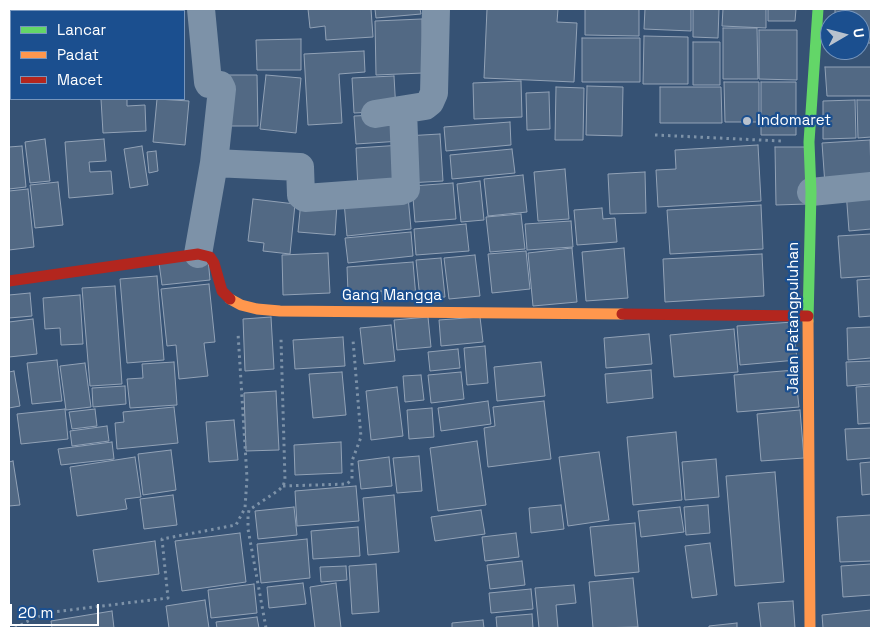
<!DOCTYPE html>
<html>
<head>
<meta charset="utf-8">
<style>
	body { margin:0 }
	#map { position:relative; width:880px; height:637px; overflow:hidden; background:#365274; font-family:"Space Grotesk",sans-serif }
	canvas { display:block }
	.frame { position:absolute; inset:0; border:10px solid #fff; pointer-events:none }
	.legend { position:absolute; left:10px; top:10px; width:175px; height:90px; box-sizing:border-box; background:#1b4f8f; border:1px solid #7695bc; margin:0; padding:6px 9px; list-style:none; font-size:15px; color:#fff }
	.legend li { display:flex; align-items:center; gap:10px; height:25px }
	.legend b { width:25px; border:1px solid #7695bc }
	.north { position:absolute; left:820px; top:10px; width:50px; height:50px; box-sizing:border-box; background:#1b4f8f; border:1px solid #7695bc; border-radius:50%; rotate:82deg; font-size:14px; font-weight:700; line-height:20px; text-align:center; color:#fff }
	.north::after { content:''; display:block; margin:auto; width:18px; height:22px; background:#b9c2ce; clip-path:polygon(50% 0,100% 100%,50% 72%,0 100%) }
	.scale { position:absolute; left:10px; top:604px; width:89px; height:22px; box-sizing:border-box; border:2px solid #fff; border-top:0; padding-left:6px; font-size:15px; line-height:18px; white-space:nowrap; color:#fff; -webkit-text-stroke:4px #1b4f8f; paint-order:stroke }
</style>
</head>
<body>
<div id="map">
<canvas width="880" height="637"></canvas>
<div class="frame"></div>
<ul class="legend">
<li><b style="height:6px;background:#63d668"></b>Lancar</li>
<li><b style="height:6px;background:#ff974d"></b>Padat</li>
<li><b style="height:6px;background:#b3261e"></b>Macet</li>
</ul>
<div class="north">U</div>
<div class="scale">20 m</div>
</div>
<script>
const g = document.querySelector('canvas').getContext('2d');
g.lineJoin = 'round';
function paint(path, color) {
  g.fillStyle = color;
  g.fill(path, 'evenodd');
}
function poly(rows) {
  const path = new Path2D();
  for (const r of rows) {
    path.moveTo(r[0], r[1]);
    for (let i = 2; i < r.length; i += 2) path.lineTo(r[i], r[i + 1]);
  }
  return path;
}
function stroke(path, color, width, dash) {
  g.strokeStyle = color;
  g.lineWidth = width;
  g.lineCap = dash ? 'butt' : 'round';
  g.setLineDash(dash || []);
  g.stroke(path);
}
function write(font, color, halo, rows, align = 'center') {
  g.font = font + ' "Space Grotesk",sans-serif';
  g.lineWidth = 4.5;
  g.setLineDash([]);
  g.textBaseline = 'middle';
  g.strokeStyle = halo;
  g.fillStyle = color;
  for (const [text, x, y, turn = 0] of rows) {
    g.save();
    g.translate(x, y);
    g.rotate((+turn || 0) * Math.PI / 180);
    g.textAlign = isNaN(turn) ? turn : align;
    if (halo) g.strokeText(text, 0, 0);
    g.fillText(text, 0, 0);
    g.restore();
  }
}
const building = poly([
	[134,9,162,9,162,11,134,11,134,9],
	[308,9,371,9,373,37,326,40,325,26,310,28,308,9],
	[375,9,420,9,421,14,376,18,375,9],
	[487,9,558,9,557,22,577,23,574,82,484,78,487,9],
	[585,9,639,9,639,36,585,35,585,9],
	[645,9,691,9,691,31,644,29,645,9],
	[693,9,719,9,718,38,693,37,693,9],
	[723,9,766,9,766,28,722,26,723,9],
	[768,9,796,9,795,21,768,21,768,9],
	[835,9,871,9,871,43,860,43,860,20,835,20,835,9],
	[422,19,423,73,376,75,375,21,422,19],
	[723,28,757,28,758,79,723,79,723,28],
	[759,30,797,30,797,80,759,79,759,30],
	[644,36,688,37,688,84,643,84,644,36],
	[582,38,640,38,640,82,582,82,582,38],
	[301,39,301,70,257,70,256,40,301,39],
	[693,42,720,42,720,85,693,85,693,42],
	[364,51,365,72,339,74,342,123,308,125,304,54,364,51],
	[825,67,871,67,871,96,827,96,825,67],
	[222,75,257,75,258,126,223,126,222,75],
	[266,75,301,78,296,133,260,129,266,75],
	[394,76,396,111,354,113,352,78,394,76],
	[521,81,522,117,474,119,473,83,521,81],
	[724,82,759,82,759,122,725,122,724,82],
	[761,82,796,82,796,135,761,135,761,82],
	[587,86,623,87,622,136,586,135,587,86],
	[556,87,584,88,583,140,555,140,556,87],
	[660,87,721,87,722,123,660,123,660,87],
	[549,92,550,129,527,130,526,93,549,92],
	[101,99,127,99,127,106,145,105,146,131,103,133,101,99],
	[157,99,189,101,185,145,153,142,157,99],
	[855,100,856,138,823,139,823,101,855,100],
	[857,100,871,100,871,137,858,138,857,100],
	[400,114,401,141,356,144,354,116,400,114],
	[510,122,511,145,446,151,444,127,510,122],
	[440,134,443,181,408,183,405,136,440,134],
	[45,139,50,181,30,183,25,142,45,139],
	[104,139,106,161,89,162,90,172,111,171,113,194,69,198,65,142,104,139],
	[870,140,871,174,825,185,822,143,870,140],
	[402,145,404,187,358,189,356,148,402,145],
	[758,145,761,201,658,207,656,170,676,169,675,150,758,145],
	[22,146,26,187,9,189,9,147,22,146],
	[142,146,148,185,130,188,124,149,142,146],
	[775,147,807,147,807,204,776,205,775,147],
	[512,149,515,173,452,179,450,155,512,149],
	[156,151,158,171,149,173,147,152,156,151],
	[565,169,569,219,538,221,534,172,565,169],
	[645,172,646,213,610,214,608,174,645,172],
	[523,175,527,212,488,216,484,179,523,175],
	[480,181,484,220,461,222,457,184,480,181],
	[58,182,63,225,35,228,30,185,58,182],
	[453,183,456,219,415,222,412,186,453,183],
	[28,189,34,247,9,250,9,191,28,189],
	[871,189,871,229,849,231,846,191,871,189],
	[408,196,411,229,347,236,344,202,408,196],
	[253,199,295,204,290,254,263,251,264,243,248,241,253,199],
	[301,201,337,204,335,235,298,232,301,201],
	[761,205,763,249,670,254,667,210,761,205],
	[602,208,603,219,615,218,617,242,577,245,574,210,602,208],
	[521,214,525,249,490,252,486,217,521,214],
	[571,221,573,247,527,250,525,224,571,221],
	[466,224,469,251,416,255,414,229,466,224],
	[411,232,413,256,348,263,345,238,411,232],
	[871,234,871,276,841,278,838,236,871,234],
	[572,248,577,302,533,306,528,253,572,248],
	[624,248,628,298,586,301,582,252,624,248],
	[526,251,530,289,492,293,488,254,526,251],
	[328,253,330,293,283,295,282,255,328,253],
	[762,254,764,296,665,302,663,259,762,254],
	[475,255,480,296,449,299,444,258,475,255],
	[208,258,210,280,162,285,159,263,208,258],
	[441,258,445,297,420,299,416,260,441,258],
	[413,262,416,298,383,301,382,291,348,293,347,267,413,262],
	[157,276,164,360,127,363,120,279,157,276],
	[871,279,871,316,859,317,857,280,871,279],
	[209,284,215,342,204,343,208,376,179,379,176,345,167,346,161,289,209,284],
	[115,286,122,384,90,386,82,288,115,286],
	[30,293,32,316,9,318,9,295,30,293],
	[80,295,83,344,61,345,60,328,45,329,43,298,80,295],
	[271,317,274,369,245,371,243,319,271,317],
	[428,317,431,347,397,350,394,320,428,317],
	[480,317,483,342,441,346,439,320,480,317],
	[33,319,37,354,9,357,9,322,33,319],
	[793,322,797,360,740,365,737,326,793,322],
	[391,325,395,361,364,364,360,328,391,325],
	[871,327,871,358,848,360,847,328,871,327],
	[734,329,738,372,674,377,670,335,734,329],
	[649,334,652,364,606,368,604,338,649,334],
	[343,337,345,366,295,369,293,340,343,337],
	[485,346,488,383,467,385,464,348,485,346],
	[458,349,460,368,430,371,428,352,458,349],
	[57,360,62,401,32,404,27,363,57,360],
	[871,361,871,384,847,386,846,362,871,361],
	[174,362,177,405,130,408,127,379,143,378,142,364,174,362],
	[541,362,545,396,497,401,494,367,541,362],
	[85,363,91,407,66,410,60,366,85,363],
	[651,370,653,398,607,403,605,374,651,370],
	[795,370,799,407,737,412,734,375,795,370],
	[14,371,20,406,9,408,9,372,14,371],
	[342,372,346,415,313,418,309,374,342,372],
	[461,372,464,399,431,403,428,375,461,372],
	[421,375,424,400,405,402,403,376,421,375],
	[125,386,126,404,93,407,92,388,125,386],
	[871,386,871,423,858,424,856,387,871,386],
	[397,387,403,436,371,440,366,391,397,387],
	[276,391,279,450,246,451,244,393,276,391],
	[488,401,491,424,441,431,438,408,488,401],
	[544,401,551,459,488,467,484,428,495,426,493,407,544,401],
	[174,407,178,443,117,449,115,423,124,422,123,412,174,407],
	[432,408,434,437,409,439,407,410,432,408],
	[65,409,68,439,21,444,17,414,65,409],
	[95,409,97,426,72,429,69,412,95,409],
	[800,410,804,458,761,461,757,414,800,410],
	[234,420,238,460,209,462,206,422,234,420],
	[107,426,109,441,72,446,70,431,107,426],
	[871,428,871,458,847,460,845,429,871,428],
	[676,432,682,500,633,505,627,437,676,432],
	[477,441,486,505,438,511,430,448,477,441],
	[112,442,114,459,61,465,58,449,112,442],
	[341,442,342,473,295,475,294,445,341,442],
	[171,450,176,490,143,495,138,454,171,450],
	[599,452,609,520,568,526,559,457,599,452],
	[419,456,422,491,397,493,393,458,419,456],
	[135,457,141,497,125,499,127,509,77,516,70,467,135,457],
	[389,457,392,486,361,489,358,461,389,457],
	[716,459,719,497,685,500,682,462,716,459],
	[13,461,20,505,9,506,9,462,13,461],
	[871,462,871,494,862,495,860,463,871,462],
	[775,472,784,582,735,586,726,476,775,472],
	[356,486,359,521,297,526,295,491,356,486],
	[173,495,177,525,144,529,140,499,173,495],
	[394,495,399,552,368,555,363,498,394,495],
	[561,505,564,529,531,533,529,508,561,505],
	[708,505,710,533,686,535,684,507,708,505],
	[294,507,297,535,258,539,255,511,294,507],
	[680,507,684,532,641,537,638,511,680,507],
	[481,510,485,534,435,541,431,517,481,510],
	[871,515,871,561,840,562,837,517,871,515],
	[635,523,639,572,595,576,590,527,635,523],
	[358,527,360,556,313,559,311,531,358,527],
	[240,533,246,582,182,591,175,541,240,533],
	[516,533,519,557,485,561,482,537,516,533],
	[307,539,310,578,261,583,257,544,307,539],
	[155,541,159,574,98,582,93,550,155,541],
	[710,543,717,595,692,598,685,546,710,543],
	[522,561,525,585,490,589,487,565,522,561],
	[376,564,379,612,352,614,349,566,376,564],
	[871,564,871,595,843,597,841,566,871,564],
	[346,566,347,580,321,582,320,567,346,566],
	[633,578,638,627,593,628,589,582,633,578],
	[303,583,306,604,269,608,267,587,303,583],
	[336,583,341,628,315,628,310,587,336,583],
	[254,584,257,613,211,618,208,590,254,584],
	[574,585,576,603,556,605,558,628,539,628,535,588,574,585],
	[531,589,533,609,491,613,489,593,531,589],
	[205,600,209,628,169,628,166,606,205,600],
	[793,601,795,628,761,628,758,603,793,601],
	[871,610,871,628,823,628,822,615,871,610],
	[112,611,114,628,52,628,51,621,112,611],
	[532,614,533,628,497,628,496,617,532,614],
	[257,617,259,628,217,628,216,622,257,617],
	[483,620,484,628,452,628,452,623,483,620],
	[737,623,737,628,709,628,709,626,737,623]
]);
paint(building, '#526984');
stroke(building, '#92a2b6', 1);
stroke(poly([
	[655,135,781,141],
	[283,486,347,484,352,479,352,461,361,437,353,340],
	[15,628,32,619,53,612,168,598,162,539,236,525,245,508,247,478,238,333],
	[266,628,248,529,248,516,249,510,279,490,283,486,285,480,281,339]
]), '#7d92a8', 3, [2.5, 4]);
stroke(poly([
	[201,9,208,82,209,84,220,85,222,89,214,163],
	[375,114,425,106,430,102,434,93,436,9],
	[811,192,871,186],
	[198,254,214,163,300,167,301,195,305,198,401,191,406,189,403,110]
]), '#7d92a8', 28);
stroke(poly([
	[808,321,811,192,809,142,818,9]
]), '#63d668', 11);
stroke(poly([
	[230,299,241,305,257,309,280,311,622,314],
	[808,321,810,628]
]), '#ff974d', 11);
stroke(poly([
	[9,281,198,254,210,257,214,263,222,291,230,299],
	[622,314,808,316]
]), '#b3261e', 11);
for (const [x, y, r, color] of [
	[747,121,5,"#b9c2ce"]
]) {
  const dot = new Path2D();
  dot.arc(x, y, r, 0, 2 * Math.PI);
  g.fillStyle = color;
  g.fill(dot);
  stroke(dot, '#1b4f8f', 2);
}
write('15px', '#fff', '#1b4f8f', [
	["Indomaret",757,121]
], 'left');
write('15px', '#fff', '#1b4f8f', [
	["Gang Mangga",392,296],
	["Jalan Patangpuluhan",794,318,-90]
]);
</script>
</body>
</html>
